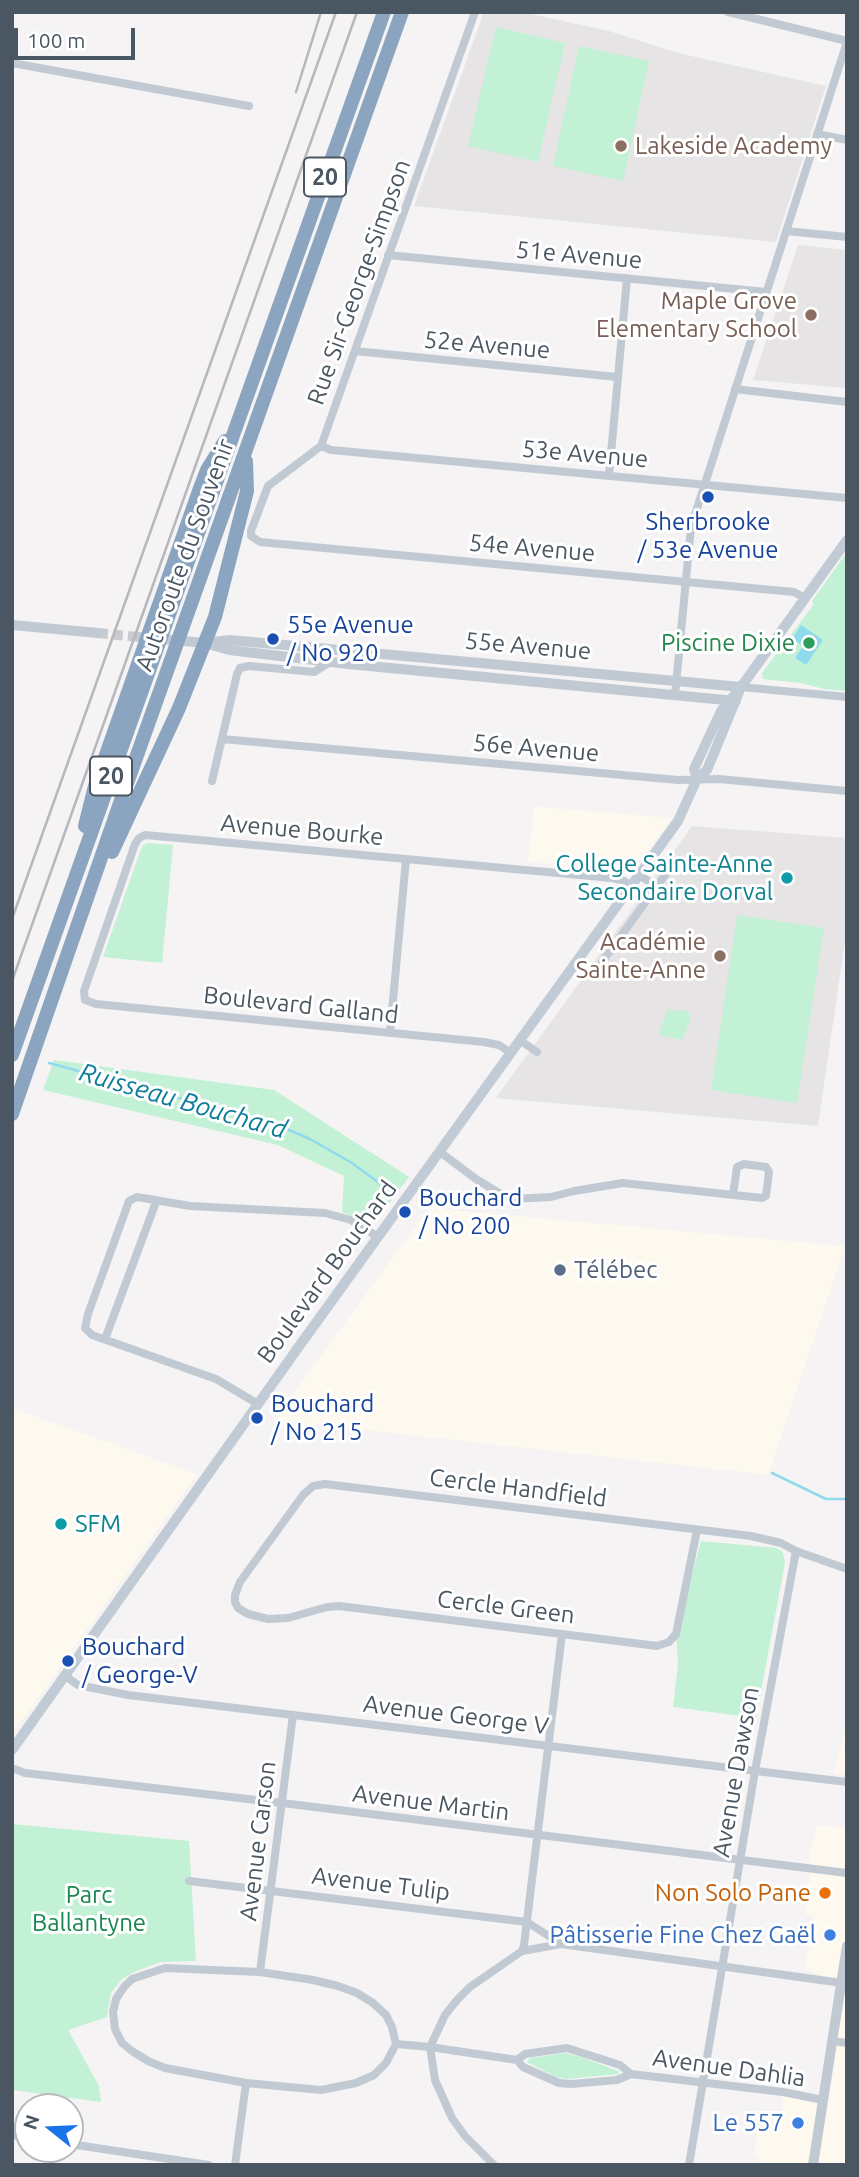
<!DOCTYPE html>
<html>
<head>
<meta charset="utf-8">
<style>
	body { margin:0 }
	#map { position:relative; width:859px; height:2177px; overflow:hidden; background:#f5f3f3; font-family:Ubuntu,sans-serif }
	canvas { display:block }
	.frame { position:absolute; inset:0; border:14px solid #4a5661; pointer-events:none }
	.north { position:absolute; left:14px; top:2093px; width:70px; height:70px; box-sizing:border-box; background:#fff; border:2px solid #b7bbc0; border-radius:50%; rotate:288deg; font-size:19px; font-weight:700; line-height:28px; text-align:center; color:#4a5661 }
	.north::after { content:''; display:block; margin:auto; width:24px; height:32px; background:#1a73e8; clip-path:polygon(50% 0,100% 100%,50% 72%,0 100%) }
	.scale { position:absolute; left:14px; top:28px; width:121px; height:32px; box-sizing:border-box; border:4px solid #4a5661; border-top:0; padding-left:9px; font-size:21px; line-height:24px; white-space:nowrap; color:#4a5661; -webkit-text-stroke:5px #fff; paint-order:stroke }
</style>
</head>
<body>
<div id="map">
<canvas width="859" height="2177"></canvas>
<div class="frame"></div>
<div class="north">N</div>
<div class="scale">100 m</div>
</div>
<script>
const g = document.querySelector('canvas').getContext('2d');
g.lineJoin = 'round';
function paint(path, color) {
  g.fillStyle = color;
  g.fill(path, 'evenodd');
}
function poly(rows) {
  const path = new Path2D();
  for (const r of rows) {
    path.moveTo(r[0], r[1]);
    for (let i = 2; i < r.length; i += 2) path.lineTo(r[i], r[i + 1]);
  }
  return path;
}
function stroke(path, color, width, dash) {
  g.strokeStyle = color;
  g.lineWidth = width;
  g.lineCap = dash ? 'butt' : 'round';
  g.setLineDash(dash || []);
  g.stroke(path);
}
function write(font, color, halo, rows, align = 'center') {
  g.font = font + ' Ubuntu,sans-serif';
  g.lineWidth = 6;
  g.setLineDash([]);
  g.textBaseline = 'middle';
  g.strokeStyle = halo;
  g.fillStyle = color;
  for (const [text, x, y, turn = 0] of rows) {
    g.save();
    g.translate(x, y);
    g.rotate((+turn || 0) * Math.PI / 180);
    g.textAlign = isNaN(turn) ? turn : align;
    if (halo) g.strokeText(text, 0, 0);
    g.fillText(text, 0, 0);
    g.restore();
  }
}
paint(poly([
	[534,806,576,810,672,818,634,869,625,871,528,862],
	[429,1208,845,1246,768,1475,274,1420],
	[12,1408,197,1474,12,1735],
	[847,1722,847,1775,834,1774],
	[817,1825,847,1828,847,2165,758,2165,759,2158,754,2156,758,2129,779,2132,783,2092,822,2100,842,1983,805,1969,814,1916,805,1914,810,1871,809,1856]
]), '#fdf9ef');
paint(poly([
	[484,12,522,12,609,31,678,53,826,86,776,242,414,206],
	[798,245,847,250,847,388,753,380],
	[692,826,847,838,847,927,818,1126,496,1098]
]), '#e6e4e5');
paint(poly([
	[496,27,565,43,538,162,468,146],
	[579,46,649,61,623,181,553,166],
	[847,552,847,691,824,689,801,683,763,679,762,673,814,604,812,601],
	[148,843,173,845,162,963,103,957,141,849,143,845],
	[737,915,824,928,797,1103,711,1090],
	[669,1008,676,1011,685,1010,689,1013,691,1019,682,1040,658,1035],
	[54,1060,274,1090,409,1177,373,1225,367,1223,342,1212,344,1176,278,1145,43,1090],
	[701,1541,776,1548,782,1551,784,1557,785,1563,756,1718,673,1707,678,1664,676,1634],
	[12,1824,189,1841,196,1961,161,1962,136,1971,122,1979,111,1993,107,2017,68,2030,99,2086,101,2102,12,2090],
	[565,2053,581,2057,618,2071,619,2074,566,2079,556,2077,527,2062,530,2058]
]), '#c3f1d5');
paint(poly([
	[801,625,823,640,806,665,795,658,803,646,792,639]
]), '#90daee');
stroke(poly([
	[49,1063,275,1124,310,1139,352,1163,386,1188],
	[772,1473,826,1499,847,1499]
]), '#90daee', 2.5);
stroke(poly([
	[98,633,139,637]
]), '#caccce', 10, [10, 5]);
stroke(poly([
	[475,12,321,446,268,486,251,531,251,536,260,542,794,592,805,598],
	[728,12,847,41],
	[12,63,249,106],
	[817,134,847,140],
	[786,231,847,237],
	[388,255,766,292],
	[355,351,617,377],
	[735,389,847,402],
	[321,446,331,450,847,498],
	[609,476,627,278],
	[741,687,847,697],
	[675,695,691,527,847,42],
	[222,739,678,780,719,779,847,791],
	[212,781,237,674,240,668,249,666,314,672,330,662],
	[640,875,656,887],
	[592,976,675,861],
	[390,1033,406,859],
	[521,1041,537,1052],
	[511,1053,499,1045,484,1042,96,1004,85,1000,84,991,135,844,139,838,145,835,612,878,622,880,632,886],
	[440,1152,476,1179,499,1193,513,1199,551,1197,574,1191,623,1183,762,1198,766,1196,769,1172,766,1167,744,1164,737,1167,733,1195],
	[105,1339,156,1202],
	[258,1404,216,1379,92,1335,85,1328,88,1314,129,1201,137,1197,190,1206,325,1213,351,1220,378,1237],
	[697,1530,676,1634,669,1642,657,1646,339,1606,327,1607,288,1618,268,1619,248,1614,238,1608,235,1602,235,1595,240,1582,303,1495,313,1486,325,1484,751,1536,781,1543,796,1551,847,1569],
	[64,1675,78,1685,128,1695,847,1782],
	[12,1768,25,1773,282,1803,847,1873],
	[189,1881,527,1922,561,1944],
	[522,1951,561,1944,842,1983],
	[165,1968,260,1972,313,1980,338,1986,357,1993,373,2003,386,2015,392,2027,396,2044,386,2063,374,2075,356,2083,321,2090,246,2083,165,2068,148,2061,132,2051,122,2043,115,2029,113,2012,116,1999,124,1987,132,1979,165,1968],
	[260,1972,293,1715],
	[833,2041,847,2043],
	[396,2044,430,2047,517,2060,523,2067,559,2083,571,2084,617,2080,631,2074,783,2092,823,2100],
	[517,2060,525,2054,567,2048,620,2065,631,2074],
	[12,2135,28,2138],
	[70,2144,209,2165],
	[235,2165,246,2083],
	[494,2165,465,2136,452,2118,435,2080,430,2047,445,2015,457,2000,470,1987,522,1951,524,1945,562,1634],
	[689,2165,755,1771,796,1551]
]), '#c1cad2', 8);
stroke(poly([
	[12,625,98,633],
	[139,637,205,643,229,650,348,664,736,701],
	[212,642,230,640,741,687],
	[813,2165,847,1946]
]), '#c1cad2', 10);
stroke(poly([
	[697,779,694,769,721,711,741,687,847,540],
	[12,1750,300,1345,665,839,678,821,697,779,707,770,741,687]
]), '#c1cbd6', 10);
stroke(poly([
	[85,826,95,786,199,491,207,470,225,441],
	[112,852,179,708,215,617,247,491,246,461],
	[12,1055,384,12],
	[12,1114,120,803,402,12]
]), '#8ba5c1', 14);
stroke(poly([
	[296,92,321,12],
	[12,919,336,12],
	[12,981,357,12]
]), '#b5b8bd', 2.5);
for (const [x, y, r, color] of [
	[621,146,7,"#8d6e63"],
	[811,315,7,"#8d6e63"],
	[708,497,7,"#1a4fb4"],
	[273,639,7,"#1a4fb4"],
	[809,643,7,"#2e9e5b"],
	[787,878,7,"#0f9aa8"],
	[720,956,7,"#8d6e63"],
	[405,1212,7,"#1a4fb4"],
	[560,1270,7,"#5c6f8a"],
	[257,1418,7,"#1a4fb4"],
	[61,1524,7,"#0f9aa8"],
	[68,1661,7,"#1a4fb4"],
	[825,1893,7,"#e8710a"],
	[830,1935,7,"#3f7fe0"],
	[798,2123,7,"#3f7fe0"]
]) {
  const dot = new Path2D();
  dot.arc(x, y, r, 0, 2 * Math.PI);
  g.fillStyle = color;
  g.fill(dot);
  stroke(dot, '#fff', 2.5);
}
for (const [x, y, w] of [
	[325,177,42],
	[111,776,42]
]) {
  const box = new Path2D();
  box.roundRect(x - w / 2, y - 19.5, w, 39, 5);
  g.fillStyle = '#fff';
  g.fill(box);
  stroke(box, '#4a5661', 2);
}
write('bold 23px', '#4a5661', null, [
	["20",325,177],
	["20",111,776]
]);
write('24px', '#785e54', '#fff', [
	["Lakeside Academy",635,146,"left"],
	["Maple Grove",797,301],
	["Elementary School",797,329],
	["Académie",706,942],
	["Sainte-Anne",706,970]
], 'right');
write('24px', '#4a5661', '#fff', [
	["51e Avenue",579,255,5],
	["Rue Sir-George-Simpson",359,282,-70],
	["52e Avenue",487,345,5],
	["53e Avenue",585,454,5],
	["54e Avenue",532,548,5],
	["Autoroute du Souvenir",185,555,-70],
	["55e Avenue",528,646,5],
	["56e Avenue",536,748,5],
	["Avenue Bourke",302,830,5],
	["Boulevard Galland",301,1005,6],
	["Boulevard Bouchard",327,1272,-54],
	["Cercle Handfield",518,1488,7],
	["Cercle Green",506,1607,7],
	["Avenue George V",456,1715,7],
	["Avenue Dawson",736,1772,-80],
	["Avenue Martin",431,1803,7],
	["Avenue Carson",258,1841,-83],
	["Avenue Tulip",381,1884,7],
	["Avenue Dahlia",729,2068,8]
]);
write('24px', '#164399', '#fff', [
	["Sherbrooke",708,522,"center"],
	["/ 53e Avenue",708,550,"center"],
	["55e Avenue",287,625],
	["/ No 920",287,653],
	["Bouchard",419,1198],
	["/ No 200",419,1226],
	["Bouchard",271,1404],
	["/ No 215",271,1432],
	["Bouchard",82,1647],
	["/ George-V",82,1675]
], 'left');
write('24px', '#27864d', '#fff', [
	["Piscine Dixie",795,643]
], 'right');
write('24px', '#0d838f', '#fff', [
	["College Sainte-Anne",773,864],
	["Secondaire Dorval",773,892],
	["SFM",75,1524,"left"]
], 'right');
write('24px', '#4e5e75', '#fff', [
	["Télébec",574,1270]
], 'left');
write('24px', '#c56008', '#fff', [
	["Non Solo Pane",811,1893]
], 'right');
write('24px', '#17864f', '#fff', [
	["Parc",89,1895],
	["Ballantyne",89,1923]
]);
write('24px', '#366cbe', '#fff', [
	["Pâtisserie Fine Chez Gaël",816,1935],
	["Le 557",784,2123]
], 'right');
write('italic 26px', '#0c7c9b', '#fff', [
	["Ruisseau Bouchard",183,1101,16]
]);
</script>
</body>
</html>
